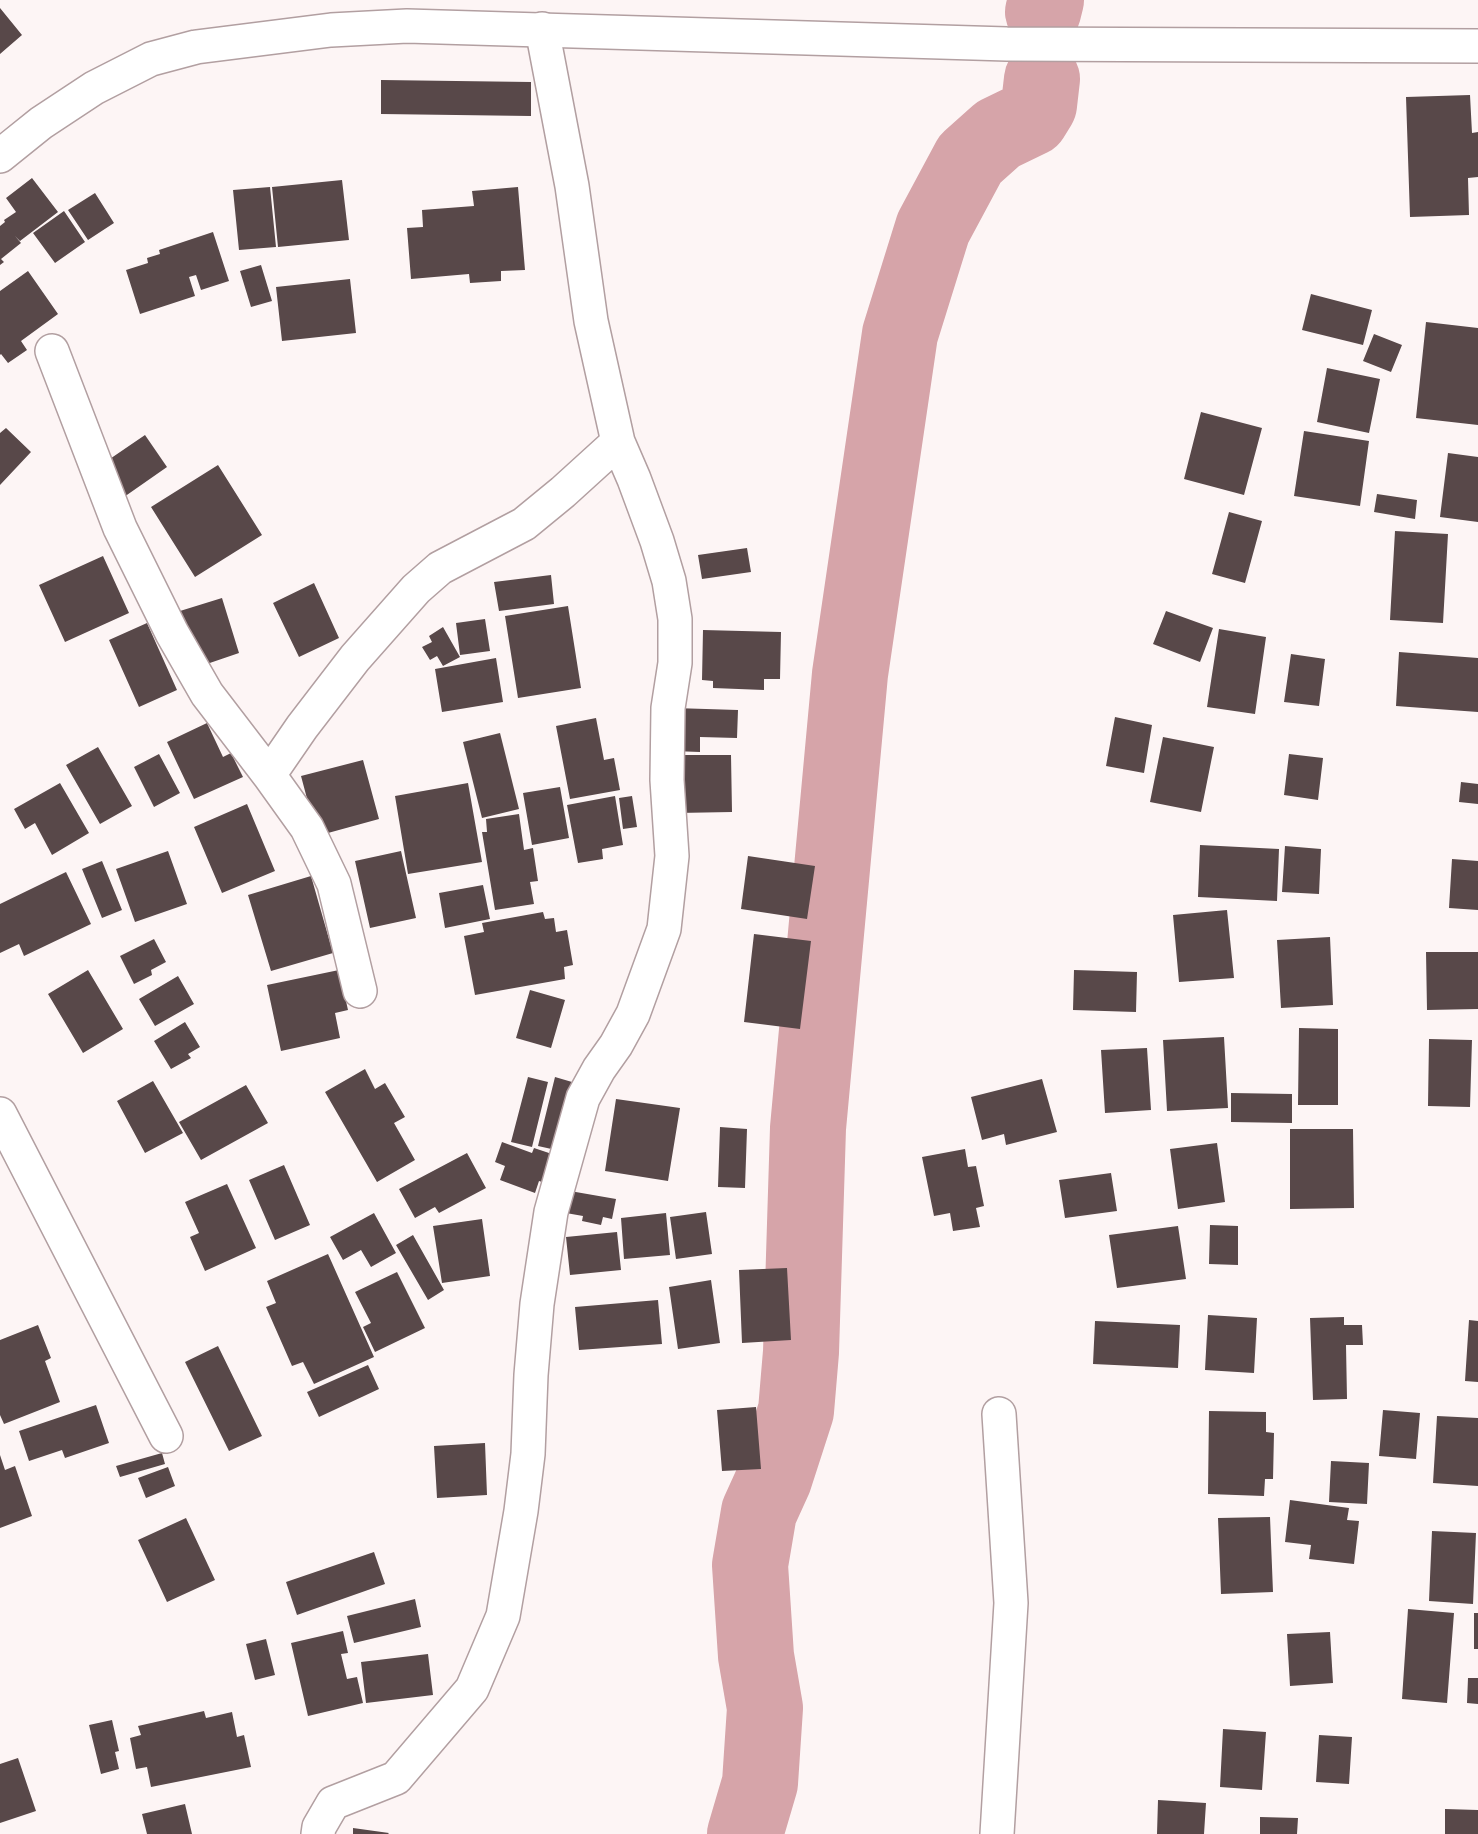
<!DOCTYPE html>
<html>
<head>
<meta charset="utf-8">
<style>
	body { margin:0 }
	canvas { display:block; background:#fdf5f5 }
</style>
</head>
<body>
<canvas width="1478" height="1834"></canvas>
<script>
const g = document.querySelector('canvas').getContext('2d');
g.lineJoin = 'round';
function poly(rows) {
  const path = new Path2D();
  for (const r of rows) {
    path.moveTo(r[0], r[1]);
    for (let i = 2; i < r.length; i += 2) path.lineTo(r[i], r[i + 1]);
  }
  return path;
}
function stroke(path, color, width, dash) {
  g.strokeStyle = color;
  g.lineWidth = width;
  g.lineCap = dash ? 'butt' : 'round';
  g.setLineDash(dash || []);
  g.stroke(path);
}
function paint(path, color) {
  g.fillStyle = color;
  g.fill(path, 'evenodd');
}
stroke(poly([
	[1043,12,1046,0],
	[745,1834,760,1783,765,1708,756,1656,750,1565,759,1512,774,1479,796,1411,801,1352,808,1128,850,674,900,334,933,228,970,159,998,134,1031,118,1039,105,1042,79]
]), '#d6a4a9', 76);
paint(poly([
	[0,8,22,35,0,54],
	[381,80,531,82,531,116,381,114],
	[1470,95,1472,133,1478,132,1478,177,1468,178,1469,215,1410,217,1406,97],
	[32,178,58,212,20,241,15,236,21,243,1,259,4,262,0,265,0,226,5,222,4,220,16,212,6,198],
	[342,180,349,240,278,247,272,187],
	[270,187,276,247,239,250,233,190],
	[518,187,525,270,501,271,501,281,470,283,469,274,411,279,407,228,423,227,422,210,474,206,472,191],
	[95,193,114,223,88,240,68,210],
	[64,211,85,242,55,263,33,233],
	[213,232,229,281,201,290,196,275,189,277,195,296,140,314,126,270,148,263,147,258,160,254,159,250],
	[261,265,272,301,251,307,240,271],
	[28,271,58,314,21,341,27,350,8,363,1,354,0,355,0,291],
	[350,279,356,333,282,341,276,287],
	[1311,294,1372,310,1363,345,1302,330],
	[1426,322,1478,328,1478,425,1416,418],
	[1374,334,1402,345,1391,372,1363,361],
	[1327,368,1380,379,1369,433,1317,422],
	[1201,412,1262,428,1244,495,1184,479],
	[6,428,31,452,0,485,0,433],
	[1304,431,1369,441,1360,506,1294,496],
	[145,435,167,467,124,497,101,465],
	[1448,453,1478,457,1478,522,1440,517],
	[218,465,262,535,195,577,151,507],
	[1377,494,1417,500,1415,519,1374,512],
	[1229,512,1262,521,1245,583,1212,574],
	[1395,531,1448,534,1443,623,1390,620],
	[747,548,751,572,702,579,698,555],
	[103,556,129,613,65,642,39,585],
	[551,575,554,604,499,611,494,582],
	[314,583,339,638,299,657,273,603],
	[222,598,239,653,198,667,180,611],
	[568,606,581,688,518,698,505,616],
	[1166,611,1213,628,1200,662,1153,644],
	[485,619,490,651,460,655,456,623],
	[147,623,177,690,139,707,109,640],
	[443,627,460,657,443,666,437,656,430,660,422,647,432,642,429,636],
	[1219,629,1266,637,1255,714,1207,707],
	[703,630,781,632,780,679,764,679,764,690,713,688,713,681,702,680],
	[1399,652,1478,658,1478,712,1396,706],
	[1291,654,1325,659,1319,706,1284,702],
	[496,658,503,702,442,712,435,669],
	[674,708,738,710,737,738,700,737,700,752,673,751],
	[1115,717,1152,725,1144,773,1106,766],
	[596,718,604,760,614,758,620,790,570,799,556,726],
	[207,723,223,757,231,753,243,777,194,799,167,742],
	[500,733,519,809,482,818,463,742],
	[1163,737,1214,747,1201,812,1150,802],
	[98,747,132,806,100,824,66,765],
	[159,754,180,793,154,807,134,767],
	[1289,754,1323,758,1318,800,1284,795],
	[676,755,731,755,732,812,677,813],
	[363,760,379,819,317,836,301,776],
	[1461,782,1478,784,1478,804,1459,802],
	[60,783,89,833,52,855,35,823,25,829,14,809],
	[468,783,482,862,408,874,395,796],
	[560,787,569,838,532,845,523,793],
	[615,796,623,845,602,849,603,859,578,863,567,805],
	[632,796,637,827,623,829,619,798],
	[247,804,275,871,222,893,194,827],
	[519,814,524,850,533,848,538,881,530,882,534,904,495,910,482,832,487,832,486,819],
	[1200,845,1279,849,1277,901,1198,897],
	[1285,846,1321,849,1319,894,1282,892],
	[168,851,187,904,135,922,116,869],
	[401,851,416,918,370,928,355,861],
	[748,856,815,866,807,919,741,909],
	[1452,859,1478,861,1478,910,1449,908],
	[102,861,122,910,102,918,82,869],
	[66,872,91,924,24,956,19,944,0,953,0,904],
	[311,876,333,953,271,971,248,895],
	[483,885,490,919,445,928,439,893],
	[1227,910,1234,978,1179,982,1173,915],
	[543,912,545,919,554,918,556,932,567,930,573,965,564,967,565,979,475,995,464,936,484,932,482,923],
	[754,934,811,941,800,1029,744,1022],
	[1330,937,1333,1005,1281,1008,1277,940],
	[154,939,166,962,151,970,152,975,134,984,120,956],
	[1426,952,1478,952,1478,1009,1427,1010],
	[88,970,123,1029,83,1053,48,994],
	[339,970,348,1010,335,1013,340,1038,281,1051,267,985],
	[1074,970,1137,972,1136,1012,1073,1010],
	[178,976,194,1004,155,1026,139,999],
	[530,990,565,1000,551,1048,516,1038],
	[185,1022,200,1047,188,1054,191,1058,171,1069,154,1041],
	[1299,1028,1338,1029,1338,1105,1298,1105],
	[1224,1037,1228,1108,1167,1111,1163,1040],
	[1429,1039,1472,1040,1470,1107,1428,1106],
	[1147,1048,1151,1110,1105,1113,1101,1050],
	[365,1069,375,1089,385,1083,405,1117,394,1123,415,1160,377,1182,325,1092],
	[528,1077,548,1082,532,1147,511,1142],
	[555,1077,572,1082,556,1150,538,1146],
	[1042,1079,1057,1132,1006,1145,1004,1134,982,1140,971,1097],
	[153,1081,183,1133,145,1153,117,1101],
	[246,1085,268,1123,201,1160,179,1122],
	[1231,1093,1292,1094,1292,1123,1231,1122],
	[616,1099,680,1108,668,1181,605,1171],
	[720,1127,747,1129,745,1188,718,1187],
	[1290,1129,1353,1129,1354,1208,1290,1209],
	[502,1142,532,1153,534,1148,555,1155,545,1183,539,1181,535,1193,500,1180,505,1166,495,1162],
	[1217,1143,1225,1202,1178,1209,1170,1149],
	[965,1149,968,1167,976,1166,984,1206,976,1208,980,1227,953,1231,950,1213,934,1216,922,1157],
	[467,1153,486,1188,439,1213,435,1207,415,1218,399,1189],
	[284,1165,310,1225,275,1240,249,1180],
	[1111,1173,1117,1211,1065,1218,1059,1180],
	[227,1184,256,1248,205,1271,190,1237,199,1233,185,1202],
	[570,1191,616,1199,612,1219,603,1217,601,1225,582,1221,583,1216,566,1213],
	[706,1212,712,1254,676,1259,670,1217],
	[374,1213,396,1253,371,1267,361,1250,343,1260,330,1237],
	[666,1213,670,1255,624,1259,621,1218],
	[482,1219,490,1276,442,1283,433,1226],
	[1210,1225,1238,1226,1238,1265,1209,1264],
	[1178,1226,1186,1279,1117,1288,1109,1235],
	[617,1232,621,1270,570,1275,566,1237],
	[413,1235,444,1290,428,1300,396,1245],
	[328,1254,374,1357,314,1384,303,1362,292,1366,266,1307,276,1303,267,1281],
	[787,1268,791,1340,742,1343,739,1270],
	[397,1272,425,1328,375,1352,363,1327,371,1323,355,1292],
	[711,1280,720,1343,678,1349,669,1287],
	[658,1300,662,1344,579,1350,575,1307],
	[1208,1315,1257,1318,1254,1373,1205,1370],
	[1344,1317,1344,1325,1362,1325,1363,1345,1346,1345,1347,1399,1313,1400,1310,1318],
	[1469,1320,1478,1321,1478,1382,1465,1381],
	[1095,1321,1180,1325,1178,1368,1093,1364],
	[38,1325,51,1358,45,1361,60,1402,4,1424,0,1415,0,1340],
	[218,1346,262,1436,229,1451,185,1362],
	[368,1365,379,1389,319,1417,307,1392],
	[96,1405,109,1443,65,1458,62,1450,29,1461,19,1431],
	[756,1407,761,1469,722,1471,717,1410],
	[1383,1410,1420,1413,1416,1459,1379,1456],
	[1209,1411,1266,1412,1266,1432,1274,1433,1273,1479,1265,1479,1264,1496,1208,1494],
	[1437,1416,1478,1418,1478,1486,1433,1483],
	[485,1443,487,1495,437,1498,434,1446],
	[162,1453,165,1464,120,1477,116,1466],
	[0,1455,5,1470,15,1466,32,1516,0,1528],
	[1331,1461,1369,1463,1367,1504,1329,1502],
	[168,1467,175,1486,146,1498,138,1478],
	[1290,1500,1349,1508,1347,1520,1359,1521,1354,1564,1309,1559,1311,1545,1285,1542],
	[1270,1517,1273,1592,1221,1594,1218,1518],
	[186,1518,215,1580,167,1602,138,1540],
	[1432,1531,1476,1533,1473,1604,1429,1601],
	[374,1552,385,1584,297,1615,286,1582],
	[415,1599,421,1627,354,1643,347,1616],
	[1408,1609,1454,1613,1447,1703,1402,1699],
	[1474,1613,1478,1613,1478,1649,1474,1649],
	[343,1631,348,1653,341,1654,347,1679,357,1677,363,1703,308,1716,291,1643],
	[1330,1632,1333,1683,1290,1686,1287,1634],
	[266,1639,275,1675,255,1680,246,1644],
	[428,1654,433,1695,366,1703,361,1662],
	[1468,1678,1478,1678,1478,1704,1467,1703],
	[204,1711,206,1718,232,1712,237,1737,244,1735,251,1767,151,1787,147,1767,136,1769,130,1738,141,1735,138,1726],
	[112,1720,119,1751,115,1752,119,1769,101,1774,89,1725],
	[1223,1729,1266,1732,1262,1790,1220,1787],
	[1319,1735,1352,1737,1349,1784,1316,1782],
	[18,1758,36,1811,0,1823,0,1764],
	[1158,1800,1206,1803,1204,1834,1157,1834],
	[185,1804,192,1834,147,1834,142,1814],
	[1445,1809,1478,1810,1478,1834,1445,1834],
	[1260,1817,1298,1818,1297,1834,1260,1834],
	[353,1828,389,1833,388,1834,353,1834]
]), '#584849');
const minor = poly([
	[52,351,120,528,172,633,207,694,269,775,307,828,334,884,360,991],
	[269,775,302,727,355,658,416,589,440,568,524,524,563,492,618,442],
	[0,1114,166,1436],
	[318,1834,319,1827,333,1803,396,1778,472,1689,503,1616,521,1511,528,1454,531,1375,537,1304,551,1212,583,1098,599,1069,616,1045,633,1014,664,929,672,856,667,780,668,708,675,663,675,619,669,581,657,541,634,479,618,442,591,321,572,186,542,29],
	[997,1834,1011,1603,999,1414]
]);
const tertiary = poly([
	[0,156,41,123,94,88,151,59,196,47,331,30,407,26,1007,44,1478,46]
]);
stroke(minor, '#b29fa1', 36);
stroke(tertiary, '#b29fa1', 36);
stroke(minor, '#fff', 33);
stroke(tertiary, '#fff', 33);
</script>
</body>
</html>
